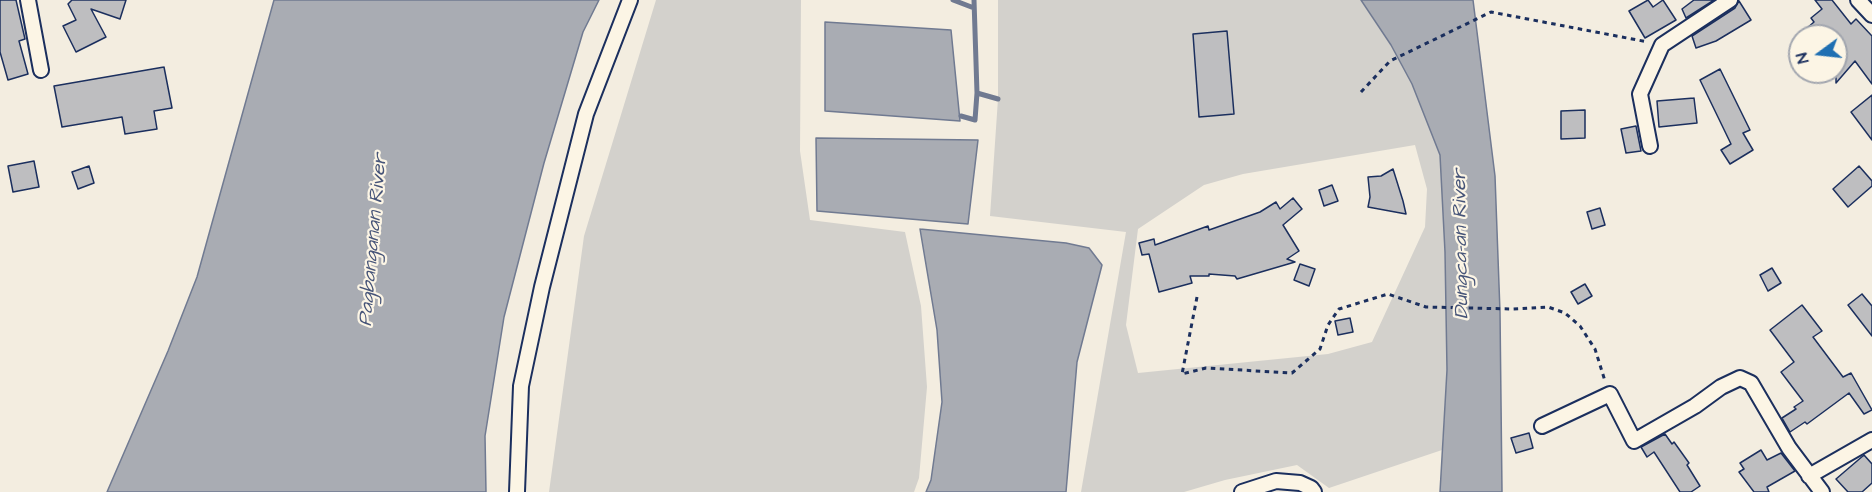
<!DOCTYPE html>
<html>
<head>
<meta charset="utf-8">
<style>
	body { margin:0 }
	#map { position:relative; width:1872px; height:492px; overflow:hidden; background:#f3ede0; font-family:"Architects Daughter",sans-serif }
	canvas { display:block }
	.north { position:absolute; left:1788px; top:24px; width:60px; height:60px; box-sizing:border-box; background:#fcf5e5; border:2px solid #a2a6af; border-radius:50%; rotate:255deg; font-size:16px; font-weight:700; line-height:24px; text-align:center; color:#1b2f5e }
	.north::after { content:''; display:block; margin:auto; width:21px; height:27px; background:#1f6fb2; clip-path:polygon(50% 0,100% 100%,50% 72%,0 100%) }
</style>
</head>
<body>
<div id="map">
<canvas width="1872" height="492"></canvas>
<div class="north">N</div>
</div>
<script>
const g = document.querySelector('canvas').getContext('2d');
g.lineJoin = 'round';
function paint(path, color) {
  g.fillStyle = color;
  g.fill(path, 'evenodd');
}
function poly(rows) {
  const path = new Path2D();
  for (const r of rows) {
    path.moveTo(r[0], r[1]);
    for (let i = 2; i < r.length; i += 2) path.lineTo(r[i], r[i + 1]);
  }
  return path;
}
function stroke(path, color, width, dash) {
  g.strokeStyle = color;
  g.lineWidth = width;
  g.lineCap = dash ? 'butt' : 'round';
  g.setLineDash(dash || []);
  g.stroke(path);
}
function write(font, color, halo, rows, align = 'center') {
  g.font = font + ' "Architects Daughter",sans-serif';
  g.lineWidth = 4.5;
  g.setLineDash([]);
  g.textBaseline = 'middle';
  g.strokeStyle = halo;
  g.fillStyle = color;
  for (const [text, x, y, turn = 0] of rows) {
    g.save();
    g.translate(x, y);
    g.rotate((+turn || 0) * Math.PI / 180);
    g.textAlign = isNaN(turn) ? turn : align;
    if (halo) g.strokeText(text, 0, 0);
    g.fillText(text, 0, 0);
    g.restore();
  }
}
paint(poly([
	[656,0,801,0,800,151,810,220,905,232,921,306,927,387,919,478,914,492,549,492,584,236],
	[998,0,1361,0,1391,45,1412,84,1440,155,1445,252,1447,370,1442,450,1329,488,1297,465,1225,480,1184,492,1081,492,1126,232,990,216,998,99],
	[1415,145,1427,189,1425,227,1372,342,1328,354,1138,373,1126,325,1138,229,1204,185,1243,174]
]), '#d3d1cc');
const water = poly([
	[274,0,599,0,583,32,544,163,504,317,485,436,486,492,107,492,168,351,197,277,274,0],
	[1361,0,1473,0,1495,176,1500,312,1502,492,1440,492,1447,370,1445,252,1440,155,1412,84,1391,45,1361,0],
	[825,22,951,30,960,121,825,111,825,22],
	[816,138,978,140,968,224,817,211,816,138],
	[920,229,1066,243,1089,248,1102,265,1077,362,1066,492,926,492,931,480,942,402,937,330,920,229]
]);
paint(water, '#a9acb3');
stroke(water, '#707a91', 1.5);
stroke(poly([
	[953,0,974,8],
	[974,0,977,93,998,99],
	[961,116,975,120,977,93]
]), '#707a91', 5);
const building = poly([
	[0,0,16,0,25,39,19,41,28,74,8,80,0,52,0,0],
	[72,0,126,0,120,19,91,9,106,37,76,52,63,26,76,20,68,4,72,0],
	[1648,0,1653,7,1663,0,1676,20,1645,38,1629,11,1648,0],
	[1694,0,1714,0,1686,18,1682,9,1694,0],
	[1815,0,1832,0,1851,24,1856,19,1872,36,1872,84,1855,61,1836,83,1836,36,1798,36,1814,22,1811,18,1822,9,1815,0],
	[1739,1,1751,20,1716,41,1696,48,1692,36,1735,8,1739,1],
	[1227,31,1234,114,1199,117,1193,34,1227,31],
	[164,67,172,108,154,111,157,129,125,134,122,117,62,127,54,86,164,67],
	[1720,69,1750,130,1743,133,1753,150,1730,164,1721,150,1731,144,1700,80,1720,69],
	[1872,95,1872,140,1851,112,1872,95],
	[1694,98,1697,123,1659,127,1657,101,1694,98],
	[1585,110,1585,138,1561,139,1561,111,1585,110],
	[1636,126,1641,151,1626,153,1621,129,1636,126],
	[34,161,39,187,13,192,8,166,34,161],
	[89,166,94,183,78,189,72,172,89,166],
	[1859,166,1872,181,1872,186,1848,207,1833,189,1859,166],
	[1393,169,1403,201,1406,214,1368,207,1370,197,1368,177,1381,176,1393,169],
	[1332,185,1338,201,1324,206,1319,190,1332,185],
	[1293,198,1302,209,1283,225,1299,251,1287,259,1295,262,1237,279,1235,276,1209,274,1209,276,1190,276,1192,283,1159,292,1149,254,1142,255,1139,243,1154,239,1155,245,1208,226,1209,230,1260,212,1276,202,1280,209,1293,198],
	[1600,208,1605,225,1592,229,1587,212,1600,208],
	[1300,264,1315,269,1309,286,1294,280,1300,264],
	[1772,268,1781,283,1768,291,1760,275,1772,268],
	[1585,284,1592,296,1578,304,1571,292,1585,284],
	[1862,294,1872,306,1872,336,1848,305,1862,294],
	[1802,305,1822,331,1813,337,1843,377,1851,373,1872,410,1864,414,1849,393,1807,424,1805,422,1790,432,1782,418,1796,409,1794,407,1803,401,1781,372,1794,362,1770,330,1802,305],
	[1350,318,1353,332,1338,335,1335,321,1350,318],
	[1529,433,1533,448,1516,453,1511,438,1529,433],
	[1665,434,1672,444,1674,442,1689,463,1687,465,1700,486,1691,492,1680,492,1654,452,1647,457,1641,447,1665,434],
	[1761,450,1767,460,1781,453,1795,471,1767,487,1769,492,1754,492,1739,472,1744,469,1740,463,1761,450],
	[1864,455,1872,464,1872,483,1862,492,1848,492,1836,479,1864,455]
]);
paint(building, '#bebec0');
stroke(building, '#1b2f5e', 1.5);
const minor = poly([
	[28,0,41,70],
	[1858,0,1872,15],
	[1650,146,1640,94,1662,45,1730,0],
	[1542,426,1610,394,1634,441,1695,406,1721,387,1740,378,1751,383,1789,448,1822,492],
	[1809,476,1872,440],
	[517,492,521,386,542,287,586,114,630,0],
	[1242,492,1276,481,1300,483,1311,488,1314,492]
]);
stroke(minor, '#1b2f5e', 18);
stroke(poly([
	[1361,92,1390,61,1491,12,1648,42],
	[1197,297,1182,374,1206,368,1292,373,1320,349,1328,325,1339,309,1388,294,1426,307,1512,309,1548,307,1565,313,1580,326,1595,349,1605,381]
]), '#1b2f5e', 3, [4.5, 4.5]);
stroke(minor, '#fcf5e5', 14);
write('italic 20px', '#465478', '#fcf5e5', [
	["Pagbanganan River",374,240,-85],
	["Dungca-an River",1462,244,-91]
]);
</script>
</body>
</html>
